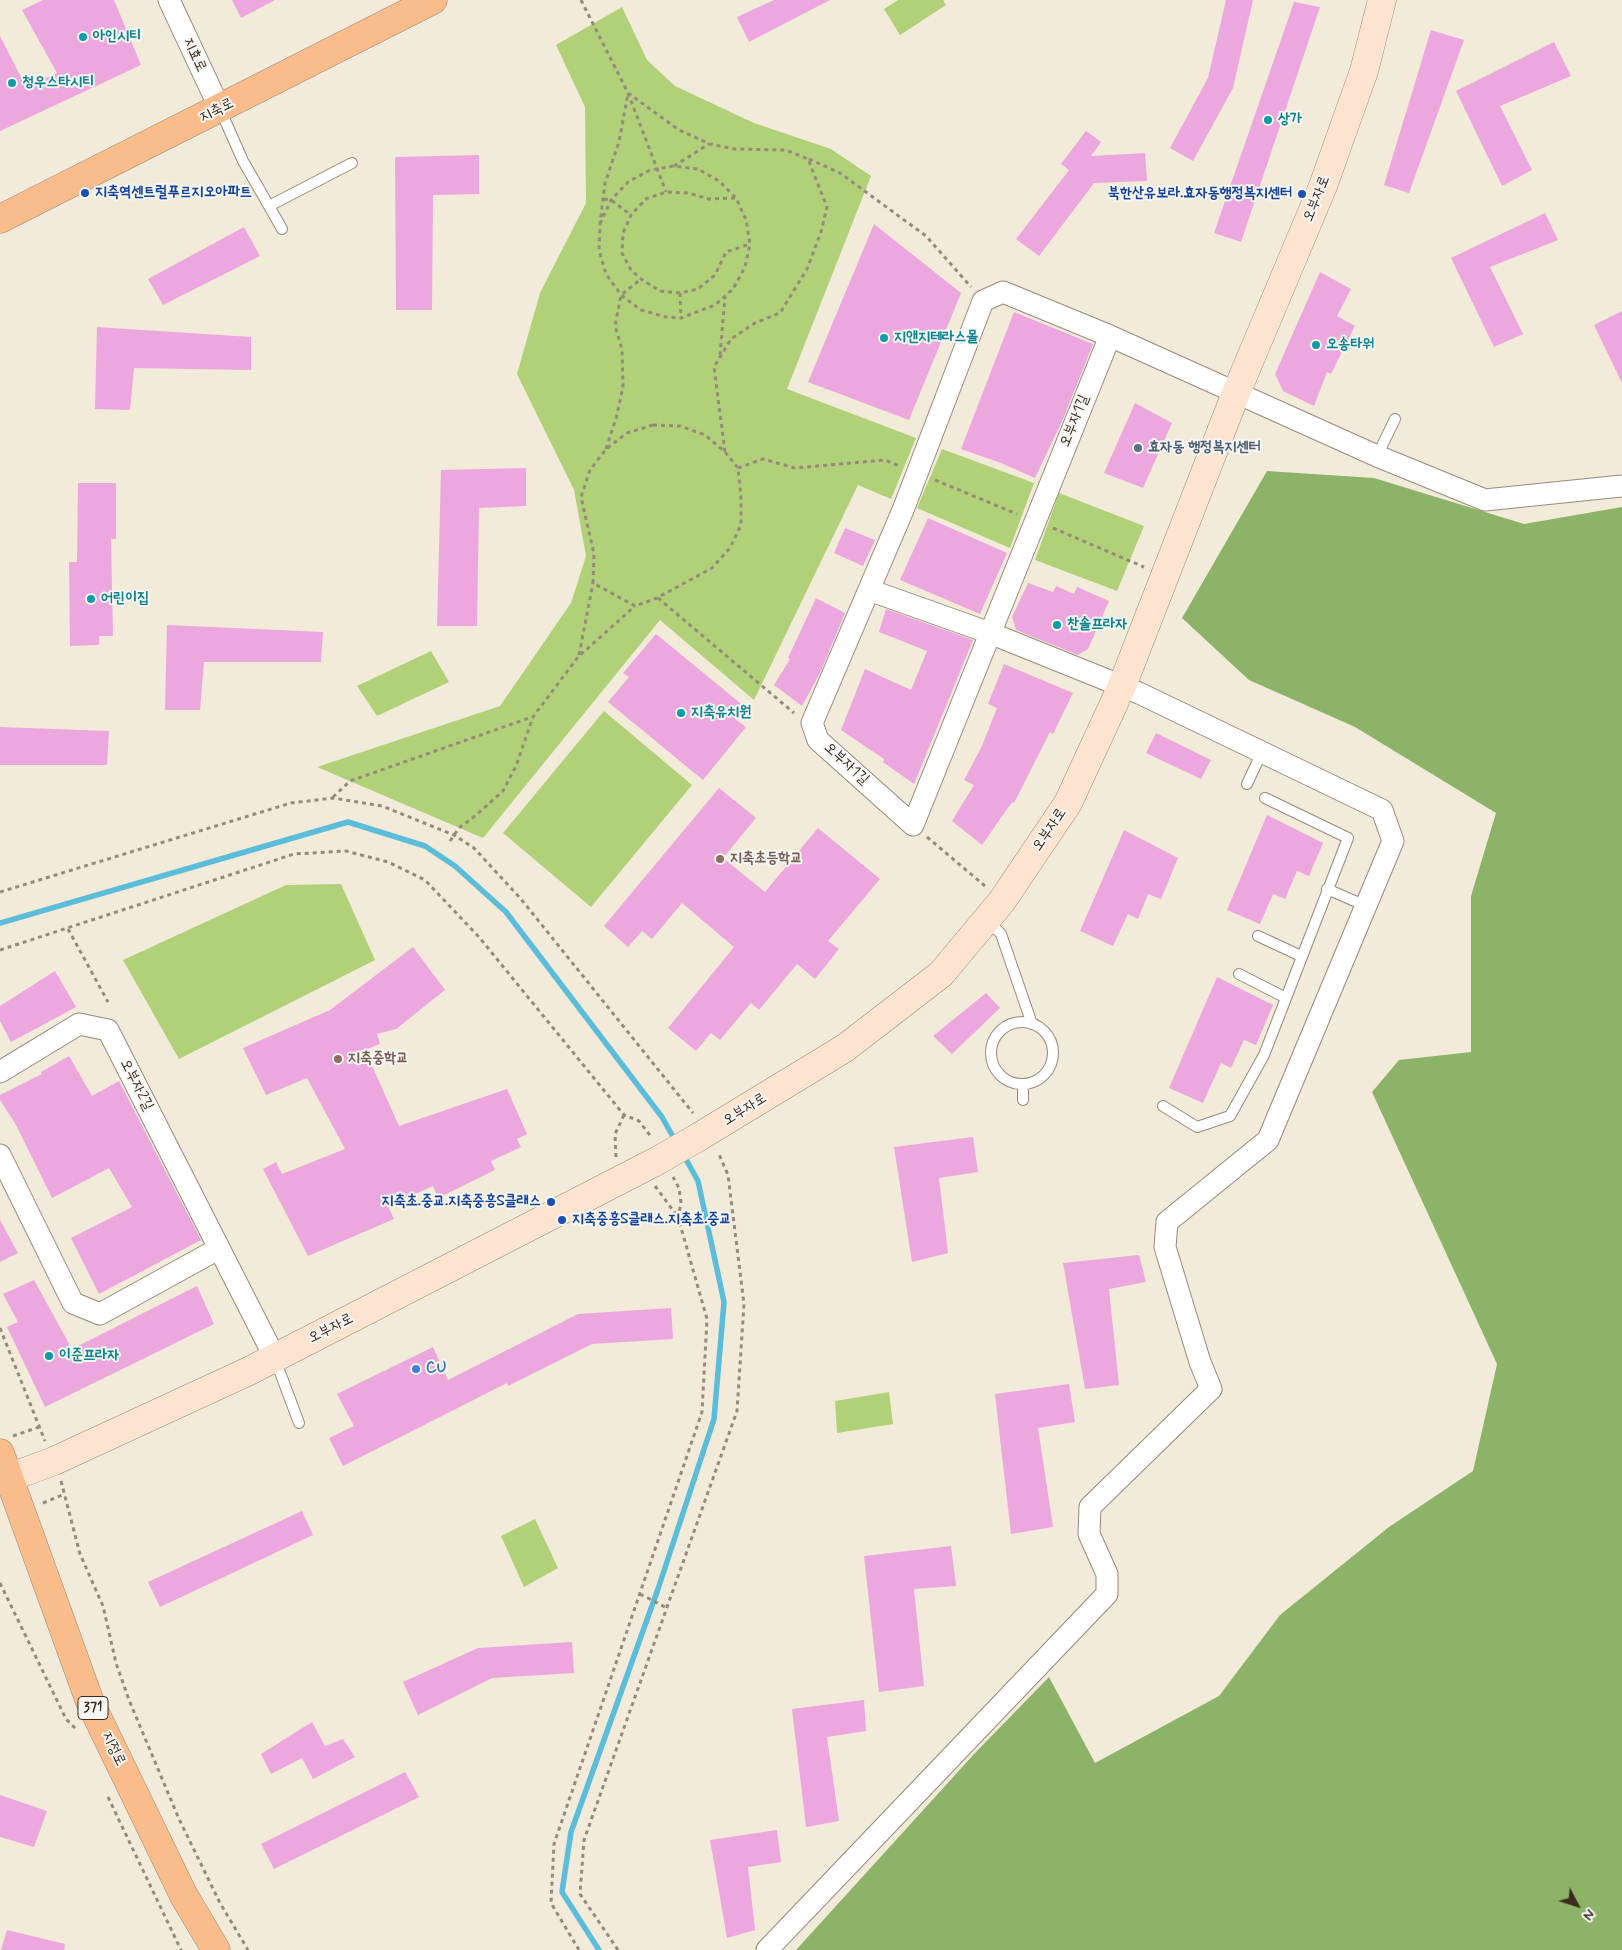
<!DOCTYPE html>
<html>
<head>
<meta charset="utf-8">
<style>
	body { margin:0 }
	#map { position:relative; width:1622px; height:1950px; overflow:hidden; background:#f2ebd9; font-family:Mynerve,sans-serif }
	canvas { display:block }
	.north { position:absolute; left:1552px; top:1880px; width:50px; height:50px; -webkit-text-stroke:4px #f6f6f2; paint-order:stroke; rotate:130deg; font-size:14px; font-weight:700; line-height:20px; text-align:center; color:#3b2a1e }
	.north::after { content:''; display:block; margin:auto; width:18px; height:22px; background:#3b2a1e; clip-path:polygon(50% 0,100% 100%,50% 72%,0 100%) }
</style>
</head>
<body>
<div id="map">
<canvas width="1622" height="1950"></canvas>
<div class="north">N</div>
</div>
<script>
const g = document.querySelector('canvas').getContext('2d');
g.lineJoin = 'round';
function paint(path, color) {
  g.fillStyle = color;
  g.fill(path, 'evenodd');
}
function poly(rows) {
  const path = new Path2D();
  for (const r of rows) {
    if (r.length === 3) {
      path.moveTo(r[0] + r[2], r[1]);
      path.arc(r[0], r[1], r[2], 0, 2 * Math.PI);
      continue;
    }
    path.moveTo(r[0], r[1]);
    for (let i = 2; i < r.length; i += 2) path.lineTo(r[i], r[i + 1]);
  }
  return path;
}
function stroke(path, color, width, dash) {
  g.strokeStyle = color;
  g.lineWidth = width;
  g.lineCap = dash ? 'butt' : 'round';
  g.setLineDash(dash || []);
  g.stroke(path);
}
function write(font, color, halo, rows, align = 'center') {
  g.font = font + ' Mynerve,"Poor Story",sans-serif';
  g.lineWidth = 4;
  g.setLineDash([]);
  g.textBaseline = 'middle';
  g.strokeStyle = halo;
  g.fillStyle = color;
  for (const [text, x, y, turn = 0] of rows) {
    g.save();
    g.translate(x, y);
    g.rotate((+turn || 0) * Math.PI / 180);
    g.textAlign = isNaN(turn) ? turn : align;
    if (halo) g.strokeText(text, 0, 0);
    g.fillText(text, 0, 0);
    g.restore();
  }
}
paint(poly([
	[898,0,943,0,946,5,900,35,884,9],
	[622,7,647,60,675,86,754,123,831,149,871,176,787,389,916,438,891,499,858,485,754,700,660,620,483,838,317,767,500,706,571,603,586,556,574,490,517,374,540,293,586,203,585,107,556,45],
	[942,449,1034,483,1010,548,917,508],
	[1059,493,1144,526,1117,591,1035,560],
	[431,651,449,682,377,716,357,686],
	[604,711,692,785,591,907,503,833],
	[341,884,375,960,179,1059,123,960,286,885],
	[889,1392,893,1424,837,1433,835,1401],
	[535,1519,558,1568,524,1587,501,1536]
]), '#b0d178');
paint(poly([
	[1267,471,1374,478,1524,524,1622,507,1622,1950,796,1950,975,1753,1049,1677,1095,1763,1219,1696,1280,1615,1389,1527,1473,1471,1497,1364,1372,1092,1399,1060,1471,1052,1471,896,1496,813,1355,727,1249,680,1182,618]
]), '#8cb368');
stroke(poly([
	[0,923,348,822,425,846,455,866,506,912,662,1117,676,1142],
	[599,1950,562,1892,571,1832,658,1589,714,1419,724,1302,698,1181,683,1154]
]), '#5cbdda', 5.5);
paint(poly([
	[43,0,114,0,141,65,0,131,0,36,26,87,57,73,22,10],
	[232,0,275,0,241,18],
	[774,0,830,0,749,42,737,17],
	[1226,0,1253,0,1233,88,1193,161,1170,148,1208,78],
	[1294,2,1320,7,1241,242,1214,233],
	[1431,30,1464,40,1409,193,1384,185],
	[1554,42,1571,76,1500,106,1532,170,1502,186,1456,91],
	[1086,131,1101,142,1091,156,1145,153,1147,181,1094,183,1039,256,1016,239,1069,170,1061,164],
	[479,155,479,194,433,195,432,310,396,310,395,157],
	[1545,213,1558,240,1490,267,1523,334,1494,347,1451,258],
	[874,224,961,293,909,420,808,382],
	[244,227,260,256,163,305,148,279],
	[1320,272,1351,289,1337,316,1355,326,1331,374,1327,372,1314,406,1283,391,1275,374],
	[1622,311,1622,383,1594,325],
	[1014,312,1093,344,1063,419,1035,478,1001,463,961,449],
	[97,327,251,337,251,370,134,368,130,410,95,409],
	[1135,403,1172,423,1143,488,1104,473],
	[526,468,526,506,479,508,477,626,437,626,441,470],
	[78,483,116,483,116,539,111,539,113,636,99,636,99,645,70,646,69,562,77,562],
	[928,518,1007,553,980,614,900,580],
	[845,528,875,540,863,566,834,553],
	[1028,583,1053,592,1056,586,1074,594,1077,587,1109,601,1088,649,1078,655,1016,630,1012,617],
	[816,598,845,613,820,673,802,706,774,685,790,659,788,658],
	[886,609,973,640,914,784,883,762,884,759,841,730,865,669,911,690,927,651,879,632],
	[167,625,323,632,321,662,204,662,200,710,165,710],
	[656,634,745,707,735,719,746,727,703,780,608,702,629,677,623,673],
	[1004,664,1073,693,1053,734,1050,732,1014,803,1012,802,982,845,952,821,974,785,964,780,982,746,997,708,988,704],
	[0,727,109,731,107,765,0,765],
	[1156,733,1211,760,1201,779,1146,753],
	[719,788,756,818,723,858,765,892,818,828,880,879,828,941,839,949,815,979,797,964,759,1010,751,1003,720,1040,711,1033,696,1051,668,1028,734,947,682,903,652,939,642,931,628,947,604,926],
	[1267,815,1323,843,1309,876,1297,871,1285,899,1273,894,1260,924,1227,910],
	[1124,830,1178,858,1161,899,1148,894,1138,919,1128,914,1113,946,1080,931],
	[413,947,445,990,396,1029,377,1034,380,1044,365,1050,399,1126,507,1089,527,1134,517,1139,521,1147,491,1161,495,1170,438,1198,433,1186,388,1206,394,1219,308,1256,263,1169,276,1162,282,1174,345,1149,307,1078,266,1095,243,1048,330,1010],
	[55,971,76,1007,11,1042,0,1021,0,1006],
	[1217,977,1273,1005,1256,1045,1244,1040,1231,1068,1221,1063,1203,1103,1169,1088],
	[986,993,1000,1008,952,1054,933,1036],
	[69,1056,92,1096,119,1081,201,1240,99,1294,71,1238,132,1207,109,1168,52,1198,15,1123,0,1100,0,1095,42,1074,41,1072],
	[973,1137,978,1172,939,1178,948,1253,912,1262,894,1147],
	[0,1220,18,1253,0,1262],
	[1139,1255,1146,1282,1109,1289,1119,1385,1085,1389,1063,1263],
	[34,1280,72,1349,197,1286,214,1324,45,1407,7,1327,18,1322,3,1294],
	[671,1308,673,1339,592,1344,508,1386,507,1383,343,1466,329,1438,354,1426,337,1394,433,1347,448,1380,578,1314],
	[1069,1384,1075,1422,1038,1428,1053,1527,1011,1534,995,1394],
	[302,1511,313,1535,160,1607,148,1582],
	[951,1546,956,1586,914,1589,924,1686,879,1692,864,1556],
	[572,1642,574,1673,492,1678,418,1715,403,1682,478,1648],
	[864,1700,866,1731,827,1737,839,1821,806,1827,792,1709],
	[312,1722,325,1746,343,1739,355,1757,313,1779,302,1758,271,1774,261,1754],
	[405,1772,419,1797,274,1869,261,1844],
	[0,1795,47,1811,34,1847,0,1837],
	[777,1830,781,1862,748,1867,755,1930,727,1938,710,1840],
	[7,1930,65,1944,64,1950,1,1950]
]), '#eba7de');
const lane = poly([
	[220,109,243,161,269,206,352,163],
	[269,206,282,229],
	[1377,456,1395,419],
	[1247,784,1262,752],
	[1327,889,1366,906],
	[988,921,1001,934,1032,1024],
	[1258,936,1301,956],
	[1239,974,1286,998],
	[1022,1053,31],
	[1023,1085,1023,1100],
	[1163,1106,1197,1127,1230,1116,1264,1055,1348,838,1265,798],
	[275,1359,299,1423]
]);
const street = poly([
	[169,0,220,109],
	[1110,336,913,825,818,740,812,723,903,510,983,301,1003,292,1110,336,1377,456,1485,500,1622,486],
	[0,1072,79,1024,108,1030,275,1358],
	[0,1155,73,1303,100,1314,218,1249],
	[767,1950,1107,1594,1107,1574,1089,1534,1090,1507,1211,1389,1200,1362,1165,1247,1167,1222,1268,1140,1393,841,1382,810,1139,693,990,633,869,590]
]);
const secondary = poly([
	[697,1138,845,1048,941,974,1002,901,1068,803,1122,686,1236,393,1323,186,1364,71,1382,0],
	[0,1481,54,1461,249,1371,655,1162]
]);
const primary = poly([
	[0,219,433,0],
	[0,1453,90,1702,184,1896,216,1950]
]);
stroke(lane, '#968a7c', 12);
stroke(street, '#968a7c', 23);
stroke(secondary, '#968a7c', 29);
stroke(primary, '#968a7c', 29);
stroke(poly([
	[581,0,628,93,679,130,710,144,734,149,786,150,808,159,827,207,821,232,807,269,780,313,755,323,731,339,714,367,725,452],
	[628,93,666,192],
	[809,159,840,173,926,236,971,287],
	[674,166,709,144],
	[735,198,709,199,688,193,666,192,646,199,631,215,623,233,622,253,631,270,641,279,660,291,680,293,698,289,715,275,726,252,750,244],
	[604,199,611,200,631,215],
	[600,224,611,200,628,182,650,170,674,166,698,169,719,181,736,198,746,220,750,244,745,267,733,289,715,305,681,318,666,317,641,310,621,295,606,274,599,250,600,224,605,183,619,142,628,93],
	[680,293,681,318],
	[720,355,725,297],
	[653,425,680,426,705,435,725,452,738,468,741,498,741,525,730,548,712,568,657,598,635,606,593,583,594,554,581,497,590,470,606,449,627,433,653,425],
	[606,449,617,415,623,386,622,349,615,326,621,295,641,279],
	[738,468,763,459,795,468,885,460,899,466],
	[935,480,1017,514],
	[1053,528,1144,567],
	[658,598,794,713],
	[579,655,593,583],
	[333,797,350,781,532,717],
	[927,837,985,886],
	[450,841,459,828,475,816,503,791,516,766,533,717,578,657,635,606],
	[0,892,291,803,333,798,382,806,454,835,474,848,521,899,693,1113],
	[68,929,108,1002],
	[0,950,294,854,346,851,388,862,425,880,479,937,624,1115,639,1121,652,1138],
	[616,1157,615,1134,624,1115],
	[655,1186,678,1217],
	[0,1328,45,1441],
	[13,1436,39,1427],
	[61,1481,80,1554,103,1606,116,1663,129,1700,179,1819,220,1903,248,1950],
	[43,1503,65,1494],
	[0,1583,66,1719,75,1728],
	[640,1594,667,1608],
	[108,1797,181,1950],
	[579,1950,551,1903,554,1844,702,1412,707,1319,678,1217,681,1203,679,1188,673,1177],
	[618,1950,580,1894,584,1840,737,1411,744,1304,728,1175,718,1152]
]), '#968a7c', 3, [4, 4]);
stroke(lane, '#fff', 10);
stroke(street, '#fff', 21);
stroke(secondary, '#fde4d0', 28);
stroke(primary, '#f9bc8a', 28);
const secondaryBridge = poly([
	[655,1162,697,1138]
]);
stroke(secondaryBridge, '#968a7c', 29, []);
stroke(secondaryBridge, '#fde4d0', 28);
for (const [x, y, r, color] of [
	[83,37,5,"#0f9aa8"],
	[12,83,5,"#0f9aa8"],
	[1268,120,5,"#0f9aa8"],
	[85,193,5,"#1a4fb4"],
	[1302,194,5,"#1a4fb4"],
	[884,338,5,"#0f9aa8"],
	[1316,345,5,"#0f9aa8"],
	[1138,448,5,"#5c6f8a"],
	[91,599,5,"#0f9aa8"],
	[1057,625,5,"#0f9aa8"],
	[681,713,5,"#0f9aa8"],
	[720,859,5,"#8d6e63"],
	[338,1059,5,"#8d6e63"],
	[551,1202,5,"#1a4fb4"],
	[562,1220,5,"#1a4fb4"],
	[49,1356,5,"#0f9aa8"],
	[416,1369,5,"#3f7fe0"]
]) {
  const dot = new Path2D();
  dot.arc(x, y, r, 0, 2 * Math.PI);
  g.fillStyle = color;
  g.fill(dot);
  stroke(dot, '#f6f6f2', 2);
}
for (const [x, y, w] of [
	[93,1708,30]
]) {
  const box = new Path2D();
  box.roundRect(x - w / 2, y - 11.5, w, 23, 4);
  g.fillStyle = '#f6f6f2';
  g.fill(box);
  stroke(box, '#3b2a1e', 1);
}
write('bold 14px', '#3b2a1e', null, [
	["371",93,1708]
]);
write('bold 15px', '#0d838f', '#f6f6f2', [
	["아인시티",93,37],
	["청우스타시티",22,83],
	["상가",1278,120],
	["지앤지테라스몰",894,338],
	["오송타워",1326,345],
	["어린이집",101,599],
	["찬솔프라자",1067,625],
	["지축유치원",691,713],
	["이준프라자",59,1356]
], 'left');
write('15px', '#3b2a1e', '#f6f6f2', [
	["지효로",194,55,65],
	["지축로",217,111,-27],
	["오부자로",1317,199,-68],
	["오부자1길",1075,421,-68],
	["오부자1길",846,764,42],
	["오부자로",1050,830,-56],
	["오부자2길",136,1085,63],
	["오부자로",745,1110,-32],
	["오부자로",331,1329,-27],
	["지정로",113,1749,64]
]);
write('bold 15px', '#164399', '#f6f6f2', [
	["지축역센트럴푸르지오아파트",95,193],
	["북한산유보라.효자동행정복지센터",1292,194,"right"],
	["지축초.중교.지축중흥S클래스",541,1202,"right"],
	["지축중흥S클래스.지축초.중교",572,1220]
], 'left');
write('bold 15px', '#4e5e75', '#f6f6f2', [
	["효자동 행정복지센터",1148,448]
], 'left');
write('bold 15px', '#785e54', '#f6f6f2', [
	["지축초등학교",730,859],
	["지축중학교",348,1059]
], 'left');
write('bold 15px', '#366cbe', '#f6f6f2', [
	["CU",426,1369]
], 'left');
</script>
</body>
</html>
